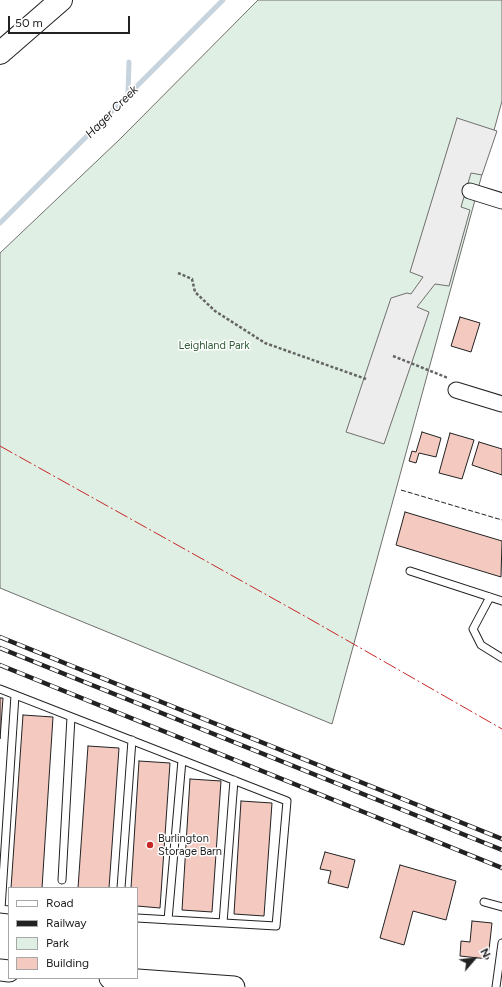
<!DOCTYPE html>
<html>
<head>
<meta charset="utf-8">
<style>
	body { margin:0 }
	#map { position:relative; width:502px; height:987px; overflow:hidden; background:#fff; font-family:Figtree,sans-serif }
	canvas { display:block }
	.legend { position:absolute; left:8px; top:887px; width:130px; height:92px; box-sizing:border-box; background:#fff; border:1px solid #a7a7a7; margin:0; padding:5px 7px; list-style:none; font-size:12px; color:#222 }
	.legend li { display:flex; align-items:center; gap:8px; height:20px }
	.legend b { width:20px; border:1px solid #a7a7a7 }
	.north { position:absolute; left:454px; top:939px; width:40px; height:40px; -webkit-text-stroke:3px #fff; paint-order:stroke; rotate:62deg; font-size:11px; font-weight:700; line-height:16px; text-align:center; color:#222 }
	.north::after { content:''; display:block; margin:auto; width:14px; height:18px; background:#222; clip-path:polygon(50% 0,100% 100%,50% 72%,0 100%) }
	.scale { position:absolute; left:8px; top:16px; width:122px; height:18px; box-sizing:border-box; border:2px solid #222; border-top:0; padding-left:5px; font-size:12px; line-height:14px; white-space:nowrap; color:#222; -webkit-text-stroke:3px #fff; paint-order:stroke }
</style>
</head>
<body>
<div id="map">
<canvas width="502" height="987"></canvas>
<ul class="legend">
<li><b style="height:5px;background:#fff"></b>Road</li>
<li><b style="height:5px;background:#222"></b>Railway</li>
<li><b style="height:11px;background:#e0efe3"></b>Park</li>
<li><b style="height:11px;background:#f3c9c0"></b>Building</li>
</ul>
<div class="north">N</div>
<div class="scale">50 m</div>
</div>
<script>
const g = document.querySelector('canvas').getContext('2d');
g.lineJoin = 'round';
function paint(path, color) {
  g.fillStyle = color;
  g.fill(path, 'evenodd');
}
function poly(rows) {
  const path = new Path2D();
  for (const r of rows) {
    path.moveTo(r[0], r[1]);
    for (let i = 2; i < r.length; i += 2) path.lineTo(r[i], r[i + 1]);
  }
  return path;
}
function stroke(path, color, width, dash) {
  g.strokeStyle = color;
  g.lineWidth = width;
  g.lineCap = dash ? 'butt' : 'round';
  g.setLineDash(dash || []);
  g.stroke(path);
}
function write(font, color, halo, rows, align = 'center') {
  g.font = font + ' Figtree,sans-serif';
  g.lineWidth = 3;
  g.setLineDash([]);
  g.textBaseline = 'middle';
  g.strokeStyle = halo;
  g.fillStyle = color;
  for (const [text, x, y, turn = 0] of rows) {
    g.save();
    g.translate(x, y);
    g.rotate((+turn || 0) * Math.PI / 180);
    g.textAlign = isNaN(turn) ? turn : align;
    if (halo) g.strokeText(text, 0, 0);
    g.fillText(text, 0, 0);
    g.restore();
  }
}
const green = poly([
	[258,0,502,0,502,101,332,724,0,588,0,253,119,140,258,0]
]);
paint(green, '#e0efe3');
stroke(green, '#6f6f6f', 1);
const parking = poly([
	[457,118,497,131,482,175,471,173,461,207,470,210,449,286,435,284,417,307,429,312,384,444,346,432,391,298,407,293,411,294,423,277,410,272,457,118]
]);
paint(parking, '#ededed');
stroke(parking, '#6f6f6f', 1);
stroke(poly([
	[128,95,129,62],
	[0,223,223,0]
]), '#c7d3dd', 5);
const building = poly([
	[460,317,480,323,471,352,451,346,460,317],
	[422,432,441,438,436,457,419,453,416,463,409,461,412,451,416,452,422,432],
	[450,433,474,440,462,479,439,473,450,433],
	[479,442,502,449,502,475,472,465,479,442],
	[405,512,502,541,501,577,396,545,405,512],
	[0,698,3,698,0,739,0,698],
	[23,715,53,717,42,888,11,888,23,715],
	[88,746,119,748,109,888,78,888,88,746],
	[139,761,170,763,160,908,137,906,137,888,131,888,139,761],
	[190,779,221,781,212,912,182,910,190,779],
	[241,801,272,803,264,916,234,914,241,801],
	[325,852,355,860,348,888,328,883,331,871,320,869,325,852],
	[400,865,456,881,446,920,413,911,404,945,380,938,400,865],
	[472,921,492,923,488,959,460,956,461,941,470,942,472,921]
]);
paint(building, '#f3c9c0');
stroke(building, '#222', 1);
const service = poly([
	[410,571,502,601],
	[490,597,473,629,481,645,502,658],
	[0,689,287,801,276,926,137,918],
	[62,880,71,717],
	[121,888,132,740],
	[484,902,502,907],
	[0,909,9,910],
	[1,909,15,695],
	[168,920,182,760],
	[223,923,234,780],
	[496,987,502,943]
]);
const minor = poly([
	[470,191,502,201],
	[456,390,502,404]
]);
const secondary = poly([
	[0,970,9,971],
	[110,978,234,987]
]);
const motorway = poly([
	[0,53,61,0]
]);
stroke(service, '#222', 9);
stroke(minor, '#222', 17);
stroke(secondary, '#222', 23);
stroke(motorway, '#222', 24);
stroke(poly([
	[178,273,192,279,195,292,215,311,265,343,366,379],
	[393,356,448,378]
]), '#646464', 2.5, [3, 2]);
stroke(service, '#fff', 7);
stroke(minor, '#fff', 15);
stroke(secondary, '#fff', 21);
stroke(motorway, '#fff', 22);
const rail = poly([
	[0,637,502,839],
	[0,648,502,850],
	[0,665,502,868]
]);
stroke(rail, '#222', 4.5);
stroke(rail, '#fff', 3, [9]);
stroke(poly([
	[401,490,502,520]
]), '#222', 1, [5, 2]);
stroke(poly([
	[0,446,308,618,502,729]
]), '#c62828', 1, [14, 3, 2, 3]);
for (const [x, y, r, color] of [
	[150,845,4,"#c62828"]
]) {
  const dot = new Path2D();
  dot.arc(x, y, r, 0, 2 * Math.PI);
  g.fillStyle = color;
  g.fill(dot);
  stroke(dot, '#fff', 1.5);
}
write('11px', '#2f5e38', '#fff', [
	["Leighland Park",214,346]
]);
write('11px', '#222', '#fff', [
	["Burlington",158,839],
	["Storage Barn",158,852]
], 'left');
write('italic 12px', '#222', '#fff', [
	["Hager Creek",112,112,-45]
]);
</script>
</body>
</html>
